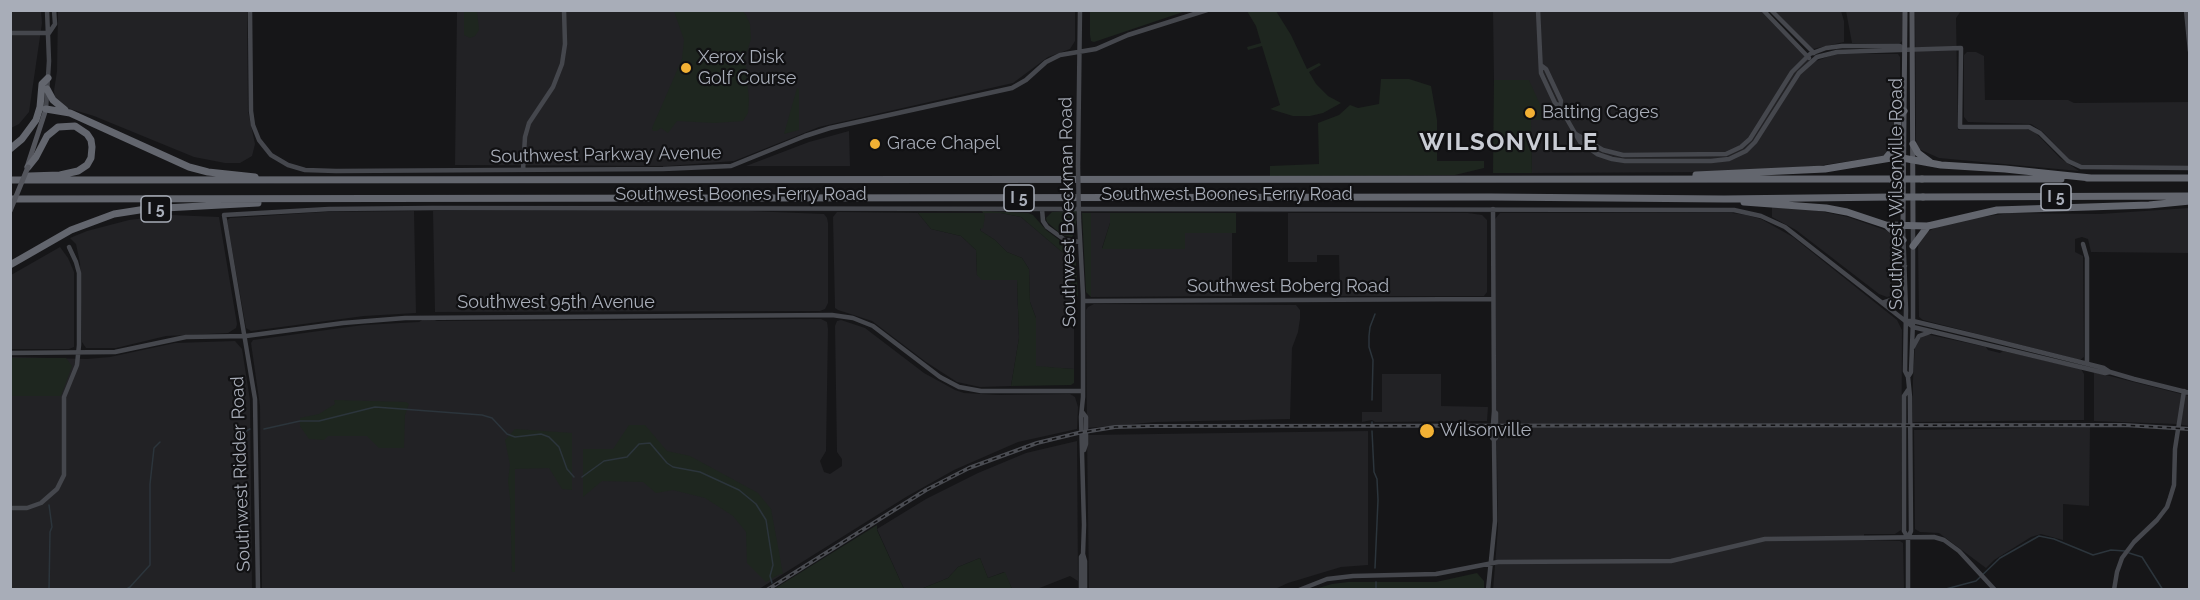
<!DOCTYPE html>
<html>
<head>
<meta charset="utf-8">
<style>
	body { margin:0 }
	#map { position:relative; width:2200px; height:600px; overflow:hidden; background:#161618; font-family:Raleway,sans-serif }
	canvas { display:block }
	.frame { position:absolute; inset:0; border:12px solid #a8adb8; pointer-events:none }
</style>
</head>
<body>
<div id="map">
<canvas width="2200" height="600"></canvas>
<div class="frame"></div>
</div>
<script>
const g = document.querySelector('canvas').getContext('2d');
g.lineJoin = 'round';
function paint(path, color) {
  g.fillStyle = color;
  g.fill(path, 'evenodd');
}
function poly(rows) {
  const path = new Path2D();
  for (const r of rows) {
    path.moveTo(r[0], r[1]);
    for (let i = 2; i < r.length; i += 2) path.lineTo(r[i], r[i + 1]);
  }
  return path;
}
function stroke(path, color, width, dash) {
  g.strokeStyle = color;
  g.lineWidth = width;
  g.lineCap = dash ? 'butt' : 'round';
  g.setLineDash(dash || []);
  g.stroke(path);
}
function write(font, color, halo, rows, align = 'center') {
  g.font = font + ' Raleway,sans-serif';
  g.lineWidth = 4.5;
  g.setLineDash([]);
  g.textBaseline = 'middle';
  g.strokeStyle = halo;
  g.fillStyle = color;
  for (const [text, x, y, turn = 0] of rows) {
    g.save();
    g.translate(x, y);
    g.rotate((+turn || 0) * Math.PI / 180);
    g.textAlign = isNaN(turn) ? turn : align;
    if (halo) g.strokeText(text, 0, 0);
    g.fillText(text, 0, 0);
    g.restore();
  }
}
paint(poly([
	[11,11,41,11,42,23,29,112,19,124,11,128],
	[58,11,247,11,248,111,255,144,252,156,240,163,225,163,194,157,94,116,67,108,55,98,54,91,57,71],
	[457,11,1075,11,1075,41,1070,49,1048,57,1013,83,819,127,734,161,668,166,455,165],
	[1493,11,1761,11,1811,63,1835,54,1898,54,1900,57,1900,97,1896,141,1883,156,1817,166,1715,172,1532,173,1529,80,1494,80],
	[1775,11,1841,11,1844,21,1844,42,1813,49],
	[1846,11,1903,11,1902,41,1899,44,1852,43],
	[1915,11,1961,11,1956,18,1958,130,2023,128,2034,131,2060,158,2079,171,1939,158,1919,149,1916,140],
	[1967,52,1976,52,1984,56,1985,100,2068,100,2074,103,2189,102,2189,166,2082,166,2069,159,2043,132,2031,124,1968,122,1964,117,1964,55],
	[849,131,850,166,746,166,809,142],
	[1772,207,1810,209,1848,217,1888,231,1897,240,1900,248,1900,267,1897,291,1894,295,1887,297,1879,294,1796,230,1772,217],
	[2189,208,2189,253,2091,252,2088,239,2082,237,2075,239,2075,252,2083,256,2084,357,2080,360,1923,320,1919,317,1918,242,1923,234,1937,227,1968,219,2010,213,2100,214],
	[414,211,416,313,364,316,251,331,246,328,228,226,227,220,230,218,324,212],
	[433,211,749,211,824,214,827,218,828,223,828,303,825,309,820,311,435,312],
	[837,212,918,213,931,229,961,236,976,250,977,275,1017,280,1019,338,1011,386,980,387,957,382,926,362,872,321,838,310,835,308,833,217],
	[984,213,1001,213,1021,217,1068,257,1074,307,1074,369,1036,367,1036,318,1030,302,1029,269,1022,258,1007,252,995,240,981,231,980,228],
	[1091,213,1110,213,1110,223,1102,248,1184,249,1185,233,1232,233,1232,296,1091,297],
	[1288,213,1468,213,1482,215,1487,220,1487,292,1484,296,1340,296,1339,255,1317,255,1317,262,1288,262],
	[1500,213,1732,213,1746,215,1761,219,1793,237,1897,320,1902,330,1901,530,1895,534,1864,534,1864,540,1900,541,1903,543,1904,589,1493,590,1498,528,1494,228,1495,219],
	[171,215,219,217,237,324,236,328,228,333,166,336,116,348,86,348,82,342,80,263,76,244,70,238,87,231,129,220],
	[60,247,68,258,74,272,74,347,69,349,11,349,11,275],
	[1094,304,1296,305,1300,310,1300,319,1298,332,1292,348,1290,419,1156,422,1087,428,1086,310,1088,307],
	[427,317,437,321,821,319,827,322,828,329,826,451,820,461,824,472,830,474,842,466,842,459,837,452,835,326,837,321,841,320,865,328,924,373,955,390,964,393,998,395,1070,394,1075,397,1078,407,1077,429,1018,442,954,470,906,497,759,589,262,589,260,406,251,343,253,340,363,325,419,322],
	[1926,334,1986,347,1988,350,2000,353,2003,351,2081,369,2084,374,2084,420,1913,422,1913,380,1915,346,1918,339],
	[235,341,242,349,250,400,252,589,11,590,11,357,87,359,110,357,175,343],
	[2094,372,2189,396,2189,426,2176,424,2094,421],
	[1382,374,1441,374,1441,406,1488,407,1487,421,1375,422,1372,420,1362,422,1362,412,1382,412],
	[2090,427,2089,506,2063,504,2063,540,2041,534,2031,537,1994,560,1986,568,1939,533,1920,532,1915,529,1914,430],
	[1368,431,1368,565,1341,567,1288,583,1275,589,1089,589,1087,435],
	[1077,441,1078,581,1070,576,1037,589,1012,589,1004,572,988,578,980,558,958,567,948,578,921,589,904,589,877,529,926,499,978,473,1026,453]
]), '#222225');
paint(poly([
	[464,11,477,11,479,30,475,36,470,38,464,35],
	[674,11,743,11,746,15,750,24,751,39,745,58,749,100,748,113,743,121,714,123,677,121,668,133,661,128,657,131,653,131,652,128,682,59,684,40],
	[1090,11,1090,10,1186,11,1094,42,1091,41,1090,35],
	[1247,11,1276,11,1291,35,1307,69,1319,63,1321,65,1309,72,1316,84,1328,96,1341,103,1323,113,1310,116,1293,116,1270,109,1280,105,1262,46,1248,50,1247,47,1261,43,1256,26],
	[1381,79,1409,79,1431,86,1437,120,1437,161,1484,161,1484,168,1455,175,1270,176,1270,166,1319,164,1318,123,1339,115,1350,105,1358,108,1379,104],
	[1494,80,1529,80,1542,109,1542,120,1531,120,1532,173,1493,173],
	[797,88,799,89,799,130,784,134],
	[982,211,1028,213,1033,215,1046,230,1062,242,1075,247,1078,296,1073,299,1068,257,1021,217,1001,213,984,213,985,216,983,228,980,229,981,231,995,240,1007,252,1022,258,1029,269,1030,302,1036,318,1036,366,1074,369,1074,383,1071,385,1011,386,1019,338,1017,280,982,280,977,275,976,250,961,236,931,229,918,213,983,213],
	[1076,211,1076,230,1072,237,1062,235,1047,222,1046,218,1052,212],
	[1082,213,1091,213,1091,297,1086,292],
	[1110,213,1236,213,1236,233,1185,233,1185,249,1102,249,1110,223],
	[11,358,66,358,72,366,61,396,11,396],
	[334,400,406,402,409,404,405,415,404,448,379,448,367,436,328,436,324,440,309,439,300,426,300,418,319,414,335,404],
	[629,425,645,425,667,451,690,456,758,493,771,509,783,574,780,574,766,582,747,563,746,532,733,516,705,498,673,490,656,493,643,482,602,481,583,497,583,449,613,449],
	[515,429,572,433,572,490,562,489,549,468,515,469,515,572,512,572,510,498,508,481,510,465,505,440],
	[877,525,877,530,904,589,774,589],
	[980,558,988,578,1005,572,1012,589,921,589,948,578,958,567],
	[1477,573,1484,581,1484,589,1315,589,1332,584,1348,582,1436,582]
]), '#1e261f');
stroke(poly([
	[1372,400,1373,360,1369,347,1369,336,1370,327,1375,314],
	[1372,424,1372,422],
	[264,429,300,421,319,421,375,407,482,415,492,418,507,434,515,437,541,434,549,437,559,447,567,469,574,477],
	[1372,431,1374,472,1377,479,1378,500,1375,568],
	[244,432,250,429],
	[582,477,604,461,627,457,639,444,650,443,667,463,673,467,700,472,739,490,756,504,766,520,773,565,770,576,772,583],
	[49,505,52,527,50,532,49,590],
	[2129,553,2142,557,2163,590],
	[125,590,130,587,150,565,150,484,154,448,160,442],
	[1376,590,1376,582],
	[1942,590,1976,581,2000,558,2039,536,2054,539,2093,555,2111,550,2125,551]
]), '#2c353c', 1.5);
stroke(poly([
	[250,10,251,111,253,125,259,140,271,155,288,165,305,170,336,171,663,169,731,166,805,136,830,128,1012,88,1026,80,1046,62,1060,55,1096,49,1128,35,1207,10],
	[1538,10,1541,73,1555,103,1560,107,1580,142,1597,154,1612,159,1625,161,1711,161,1729,159,1746,151,1755,142,1799,73,1817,57,1837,52,1961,48,1960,127,2029,127,2040,133,2068,161,2081,167,2190,168],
	[1763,10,1809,58],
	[1771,10,1814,53],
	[2186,10,2190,51],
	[10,33,49,33],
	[49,33,55,24,54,10],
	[1542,66,1546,69,1561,101,1560,107],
	[46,109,49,61,47,10],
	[1574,133,1603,150,1623,155,1726,154,1741,147,1750,139,1792,72,1810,54,1826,48,1842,46,1900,46,1904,49],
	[1078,166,1080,10],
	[523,170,525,137,529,123,553,87,562,64,565,44,564,10],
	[1042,209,1043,221,1047,227,1065,240,1080,242],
	[1079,220,1083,295,1083,397,1081,417,1084,525,1083,554,1081,557,1081,590],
	[1903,226,1906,310,1905,371,1908,377,1910,397,1911,531,1908,538,1908,590],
	[2083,244,2087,258,2087,364],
	[1083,301,1493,299],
	[1882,303,1894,299,1899,294,1901,274,1905,266],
	[1905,321,1913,321,1980,337,2104,368,2110,372,2134,379,2190,393],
	[1913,347,1919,336,1930,332],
	[10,353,115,352,186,337,246,336,343,323,405,318,832,315,853,318,873,326,940,377,959,387,981,391,1083,391],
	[1908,377,1911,372,1913,321,1913,227],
	[1908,390,1904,396,1904,531,1908,538],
	[1494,411,1496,413,1496,438,1494,440],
	[1083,413,1086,417,1086,444,1084,450],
	[10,508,27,508,41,503,57,489,64,475,64,397,77,365,79,345,79,273,76,262,69,247],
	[1083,554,1085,561,1085,590],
	[258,590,255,399,224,215,329,209,432,208,1734,210,1761,216,1785,227,1913,327,2105,373,2110,372],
	[1299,590,1327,579,1353,576,1436,574,1498,562,1671,561,1765,539,1934,537,1944,540,1959,551,1995,590],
	[1488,590,1495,521,1494,440,1492,438,1494,411,1493,209],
	[2114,590,2117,572,2122,558,2134,542,2157,520,2167,507,2170,498,2174,485,2175,449,2184,391]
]), '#45474d', 4.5);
stroke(poly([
	[1912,10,1913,227],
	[28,164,46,109],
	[1903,226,1905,10]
]), '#53555c', 5);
stroke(poly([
	[47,89,53,100,65,110],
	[46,109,70,113,189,167,208,172,255,177],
	[1913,144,1918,153,1930,162],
	[10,149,22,139,36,120,40,107,42,84,48,78],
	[1886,158,1896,146,1898,117,1904,111],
	[28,167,36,157,47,136,58,127,75,126,87,134,91,140,92,147,91,158,87,165,78,171,60,175,29,176],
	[1696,175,1825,169,1897,157,1941,165,2005,169,2091,178],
	[2087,178,2190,178],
	[1922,179,2061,179],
	[10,180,1891,179],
	[1923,197,2190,196],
	[10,199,1491,197,1724,199,1891,197],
	[1744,202,1826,208,1847,212,1886,225,1903,240],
	[1886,225,1928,226,1997,210,2149,205,2190,201],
	[1913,246,1928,226],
	[10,265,71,230,114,214,146,209,258,203]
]), '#63666e', 7);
const rail = poly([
	[767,590,926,490,969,468,1037,443,1078,433,1115,427,1151,426,2124,425,2190,429]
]);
stroke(rail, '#4a4c52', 4);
stroke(rail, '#111113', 1.5, [4.5]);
stroke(poly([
	[1078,166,1079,220]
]), '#45474d', 4.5);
stroke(poly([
	[10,211,28,167]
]), '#53555c', 5);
stroke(poly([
	[1891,179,1922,179],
	[1891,197,1923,197]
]), '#63666e', 7);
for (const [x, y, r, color] of [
	[686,68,6,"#f2b134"],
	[1530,113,6,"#f2b134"],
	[875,144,6,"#f2b134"],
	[1427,431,8,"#f2b134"]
]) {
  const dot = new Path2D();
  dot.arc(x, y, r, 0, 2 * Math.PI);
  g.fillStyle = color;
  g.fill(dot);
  stroke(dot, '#111113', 2);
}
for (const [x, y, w] of [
	[2056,197,30],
	[1019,198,30],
	[156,209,30]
]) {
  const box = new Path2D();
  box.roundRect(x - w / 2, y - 13, w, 26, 4.5);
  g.fillStyle = '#111113';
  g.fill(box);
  stroke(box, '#a8adb8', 1.5);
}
write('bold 16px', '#a8adb8', null, [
	["I 5",2056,197],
	["I 5",1019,198],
	["I 5",156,209]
]);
write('18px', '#a8adb8', '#111113', [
	["Xerox Disk",698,58],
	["Golf Course",698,79],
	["Batting Cages",1542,113],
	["Grace Chapel",887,144],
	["Wilsonville",1440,431]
], 'left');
write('18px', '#a8adb8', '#111113', [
	["Southwest Parkway Avenue",606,155,-1],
	["Southwest Wilsonville Road",1897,194,-90],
	["Southwest Boones Ferry Road",741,195],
	["Southwest Boones Ferry Road",1227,195],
	["Southwest Boeckman Road",1068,212,-91],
	["Southwest Boberg Road",1288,287],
	["Southwest 95th Avenue",556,303],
	["Southwest Ridder Road",241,474,-92]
]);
g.letterSpacing = '1.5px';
write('bold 24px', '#c9ccd4', '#111113', [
	["WILSONVILLE",1509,143]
]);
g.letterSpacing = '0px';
</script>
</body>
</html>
